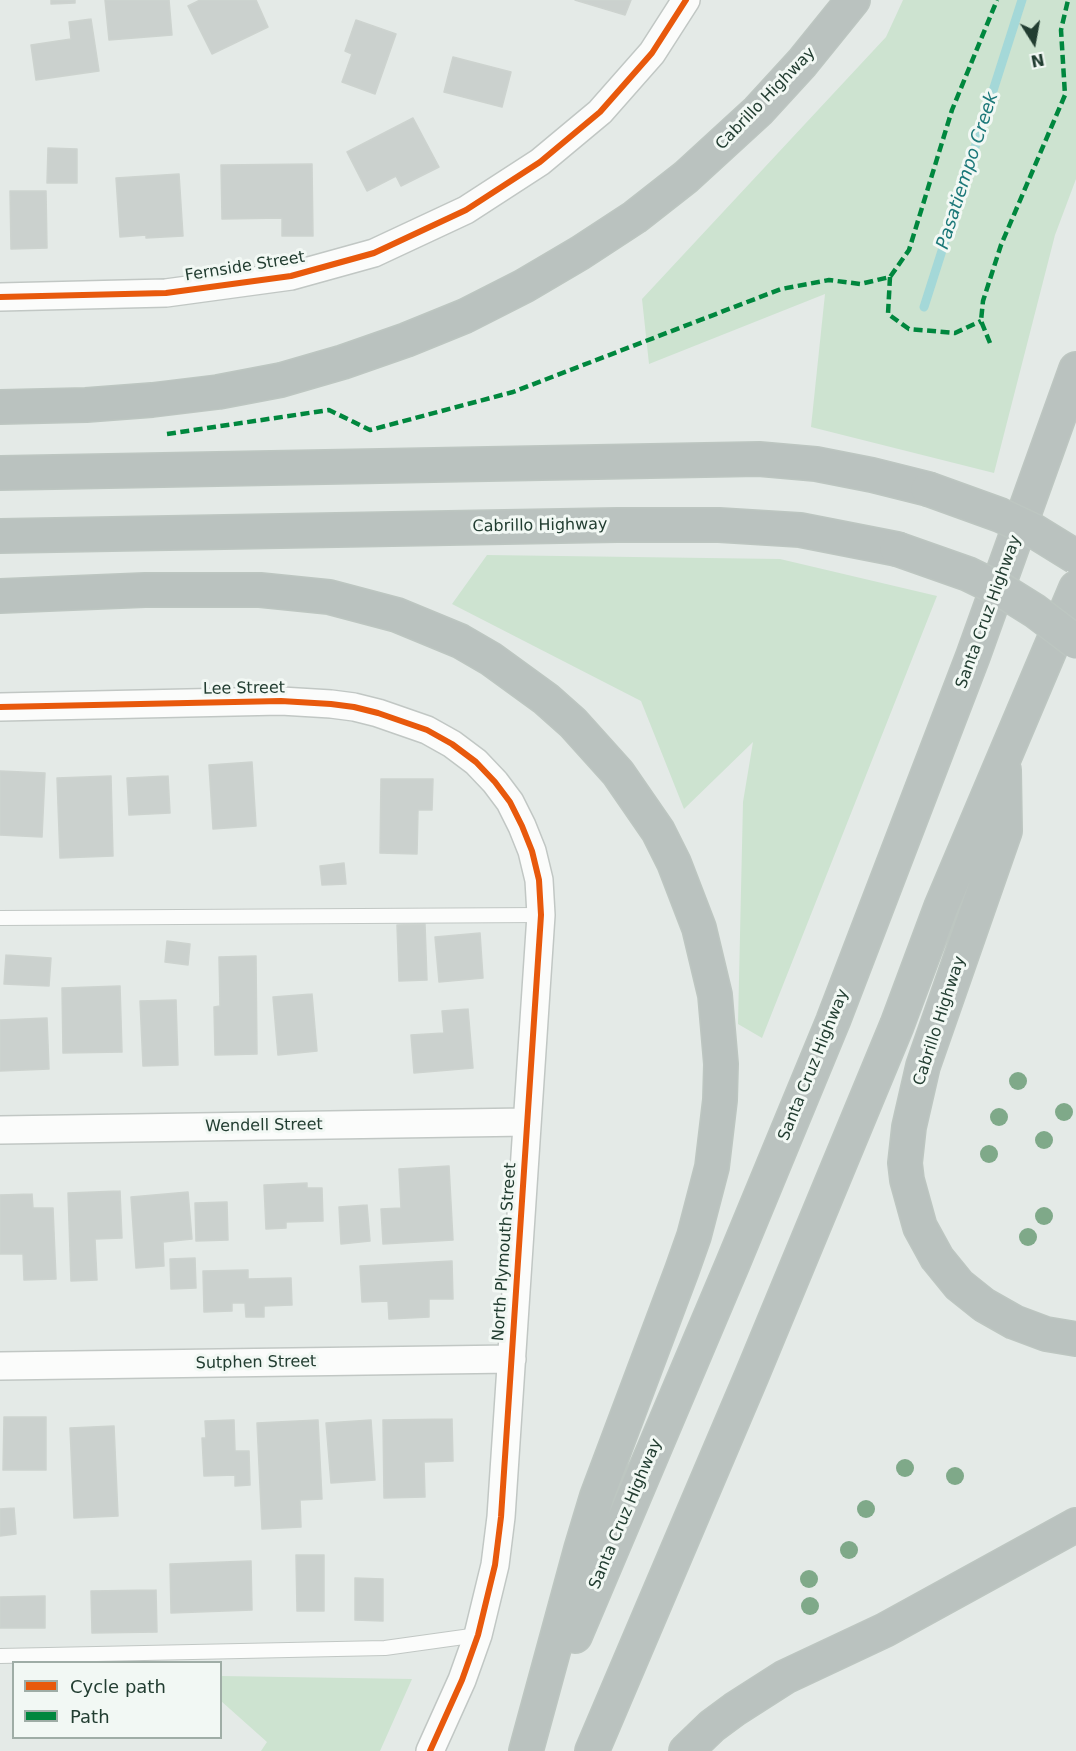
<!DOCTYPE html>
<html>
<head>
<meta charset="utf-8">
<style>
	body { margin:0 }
	#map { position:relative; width:1076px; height:1751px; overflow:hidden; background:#e4eae7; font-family:"DejaVu Sans",sans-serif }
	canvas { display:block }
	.legend { position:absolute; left:12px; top:1661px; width:210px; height:78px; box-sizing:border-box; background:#f2f8f4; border:2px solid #9fada6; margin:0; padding:8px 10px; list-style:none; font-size:18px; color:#223d31 }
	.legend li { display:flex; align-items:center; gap:12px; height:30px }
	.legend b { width:30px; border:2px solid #9fada6 }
	.north { position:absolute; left:1004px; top:12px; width:60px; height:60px; -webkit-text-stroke:4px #f2f8f4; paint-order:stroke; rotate:169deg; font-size:16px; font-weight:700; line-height:24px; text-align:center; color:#223d31 }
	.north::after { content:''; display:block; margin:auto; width:21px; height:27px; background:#223d31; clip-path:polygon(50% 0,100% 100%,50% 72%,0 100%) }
</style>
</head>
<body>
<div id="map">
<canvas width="1076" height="1751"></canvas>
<ul class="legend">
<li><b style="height:8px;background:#e8590c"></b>Cycle path</li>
<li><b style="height:8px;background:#00873e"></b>Path</li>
</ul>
<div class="north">N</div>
</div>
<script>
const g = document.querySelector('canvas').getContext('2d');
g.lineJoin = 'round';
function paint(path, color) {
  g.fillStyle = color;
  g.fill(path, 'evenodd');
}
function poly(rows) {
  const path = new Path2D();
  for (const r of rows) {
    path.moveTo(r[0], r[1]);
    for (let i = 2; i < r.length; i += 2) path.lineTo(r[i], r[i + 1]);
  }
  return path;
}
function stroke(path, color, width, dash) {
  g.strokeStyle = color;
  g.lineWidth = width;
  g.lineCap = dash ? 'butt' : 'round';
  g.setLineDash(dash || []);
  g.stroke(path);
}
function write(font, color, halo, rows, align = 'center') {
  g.font = font + ' "DejaVu Sans",sans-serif';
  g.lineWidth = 6;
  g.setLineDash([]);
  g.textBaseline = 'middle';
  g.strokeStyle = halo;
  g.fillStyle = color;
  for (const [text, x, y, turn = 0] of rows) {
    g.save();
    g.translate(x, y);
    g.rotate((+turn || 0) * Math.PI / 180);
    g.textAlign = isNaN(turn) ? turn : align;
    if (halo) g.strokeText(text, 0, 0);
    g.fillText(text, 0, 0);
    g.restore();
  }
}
paint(poly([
	[903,0,1076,0,1076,179,1055,235,994,473,811,427,825,294,649,364,642,299,886,37],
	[487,555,780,559,937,596,762,1038,738,1024,743,802,753,742,684,809,641,701,452,604],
	[221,1676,412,1679,380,1751,261,1751,267,1742,221,1701]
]), '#cde3d0');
stroke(poly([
	[924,307,1022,0]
]), '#a4d8d8', 9);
const building = poly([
	[51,0,75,0,75,3,51,4,51,0],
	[105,0,169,0,172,35,109,40,105,0],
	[200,0,256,0,268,27,212,54,188,6,200,0],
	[575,0,631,0,625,15,575,0],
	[91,19,99,71,36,80,31,45,71,39,69,22,91,19],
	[356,20,396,34,375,94,342,82,352,54,345,51,356,20],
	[453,57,511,72,502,107,444,92,453,57],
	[413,118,439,167,401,186,396,176,367,191,347,152,413,118],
	[48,148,77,149,77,183,47,183,48,148],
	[312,164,313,236,282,236,282,218,222,219,221,165,312,164],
	[179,174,183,236,146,238,146,235,120,237,116,178,179,174],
	[10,191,46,191,47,248,11,249,10,191],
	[252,762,256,826,213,829,209,765,252,762],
	[0,771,45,773,42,837,0,835,0,771],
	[111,776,113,856,60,858,57,778,111,776],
	[168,776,170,813,129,815,127,778,168,776],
	[381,779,433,779,432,810,418,810,417,854,380,853,381,779],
	[344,863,346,884,322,885,320,866,344,863],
	[425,924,427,980,399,981,397,925,425,924],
	[480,933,483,978,439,982,435,937,480,933],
	[167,941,190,944,188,965,165,962,167,941],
	[6,955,51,958,49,986,4,984,6,955],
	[256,956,257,1054,215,1055,214,1007,220,1006,219,957,256,956],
	[120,986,122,1052,63,1053,62,988,120,986],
	[312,994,317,1051,278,1055,273,997,312,994],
	[176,1000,178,1065,143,1066,140,1001,176,1000],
	[468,1009,473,1068,414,1073,411,1035,444,1033,442,1011,468,1009],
	[47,1018,49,1069,0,1071,0,1020,47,1018],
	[449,1166,453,1240,383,1244,381,1209,401,1208,399,1169,449,1166],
	[307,1183,307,1188,322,1188,323,1221,286,1222,286,1228,266,1229,264,1185,307,1183],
	[120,1191,122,1238,95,1239,97,1280,71,1281,68,1193,120,1191],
	[188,1192,192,1239,163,1242,164,1266,136,1268,131,1197,188,1192],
	[32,1194,33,1208,53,1208,56,1279,24,1280,23,1254,0,1254,0,1195,32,1194],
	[227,1202,228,1240,196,1241,195,1203,227,1202],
	[367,1205,370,1241,341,1244,339,1207,367,1205],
	[195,1258,196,1288,171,1289,170,1259,195,1258],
	[452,1261,453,1299,429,1299,429,1317,389,1319,388,1301,362,1302,360,1266,452,1261],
	[248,1270,248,1279,291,1278,292,1305,264,1306,264,1317,246,1317,245,1303,232,1303,232,1311,204,1312,203,1271,248,1270],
	[4,1417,46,1417,46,1470,3,1470,4,1417],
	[452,1419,453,1461,424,1462,425,1497,384,1498,383,1420,452,1419],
	[234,1420,235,1451,249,1451,250,1485,235,1486,235,1475,204,1476,202,1438,206,1438,205,1421,234,1420],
	[318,1420,322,1499,300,1500,301,1527,262,1529,257,1423,318,1420],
	[371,1420,375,1480,331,1483,326,1423,371,1420],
	[114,1426,118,1516,74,1518,70,1428,114,1426],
	[14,1508,16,1534,0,1536,0,1509,14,1508],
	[296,1555,324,1555,324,1611,297,1611,296,1555],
	[251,1561,252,1610,171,1613,170,1564,251,1561],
	[355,1578,383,1579,383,1621,355,1620,355,1578],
	[156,1590,157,1632,92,1633,91,1591,156,1590],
	[45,1596,45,1628,0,1628,0,1597,45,1596]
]);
paint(building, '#cbd1ce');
stroke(building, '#cdd3cf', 1.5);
const lane = poly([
	[0,918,541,915],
	[0,1656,385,1648,478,1635]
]);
const street = poly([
	[0,297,166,293,291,276,374,253,466,210,540,162,600,112,652,53,686,0],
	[0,707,281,701,331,704,354,707,378,713,427,730,452,744,476,762,495,782,510,802,522,826,532,851,539,880,541,915,501,1517,495,1565,478,1635,462,1680,430,1751],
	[0,1130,527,1122],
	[0,1366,512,1359]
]);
const highway = poly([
	[0,407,86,405,152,400,218,392,281,380,343,362,406,340,465,316,524,286,580,253,635,217,686,177,758,111,802,63,853,0],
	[0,473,759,459,816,464,872,475,928,489],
	[0,536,617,525,719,525,800,530,897,549],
	[0,596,145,590,260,590,329,597,397,615,460,641,491,659,546,699,573,723,618,773,658,831,674,863,699,928,715,995,721,1064,720,1100,712,1167,694,1236,682,1270,597,1496,581,1549,526,1751],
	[1004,770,1005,831,923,1066,909,1127,905,1163,907,1180,920,1227,937,1258,959,1285,984,1305,1014,1322,1046,1334,1076,1339],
	[575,1636,733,1263,833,1021,973,656,1076,369],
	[592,1751,752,1375,897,1025,941,907,1076,588],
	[686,1751,712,1726,735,1709,785,1677,885,1630,1076,1525]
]);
stroke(lane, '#c1c7c4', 16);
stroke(street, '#c1c7c4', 30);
stroke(highway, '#bdc6c1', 36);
stroke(lane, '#fbfcfb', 14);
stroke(street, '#fbfcfb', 27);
stroke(highway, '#bac2bf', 33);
const highwayBridge = poly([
	[928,489,1000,515,1034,531,1076,557],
	[897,549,968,574,1003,591,1035,611,1076,642]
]);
stroke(highwayBridge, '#bdc6c1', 36, []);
stroke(highwayBridge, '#bac2bf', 33);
stroke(poly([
	[890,277,888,314,909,329,955,333,981,321],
	[990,343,981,321,983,301,1001,245,1065,95,1061,30,1068,0],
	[167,434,329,410,370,430,513,392,781,289,829,280,860,284,890,277,909,250,952,110,997,0]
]), '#00873e', 4.5, [9, 4.5]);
stroke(poly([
	[0,297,166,293,291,276,374,253,466,210,540,162,600,112,652,53,686,0],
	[0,707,281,701,331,704,354,707,378,713,427,730,452,744,476,762,495,782,510,802,522,826,532,851,539,880,541,915,501,1517,495,1565,478,1635,462,1680,430,1751]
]), '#e8590c', 6);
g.fillStyle = '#7fa989';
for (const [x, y] of [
	[1018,1081],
	[1064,1112],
	[999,1117],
	[1044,1140],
	[989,1154],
	[1044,1216],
	[1028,1237],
	[905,1468],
	[955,1476],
	[866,1509],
	[849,1550],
	[809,1579],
	[810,1606]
]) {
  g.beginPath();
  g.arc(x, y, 9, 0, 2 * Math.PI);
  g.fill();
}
write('16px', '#223d31', '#f2f8f4', [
	["Cabrillo Highway",766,99,-46],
	["Fernside Street",245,267,-9],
	["Cabrillo Highway",540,526,-1],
	["Santa Cruz Highway",989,612,-70],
	["Lee Street",244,689,-1],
	["Cabrillo Highway",940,1021,-72],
	["Santa Cruz Highway",814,1065,-68],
	["Wendell Street",264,1126,-1],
	["North Plymouth Street",505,1252,-86],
	["Sutphen Street",256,1363,-1],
	["Santa Cruz Highway",626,1514,-67]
]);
write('italic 18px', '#1c7879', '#f2f8f4', [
	["Pasatiempo Creek",968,171,-72]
]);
</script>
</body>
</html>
